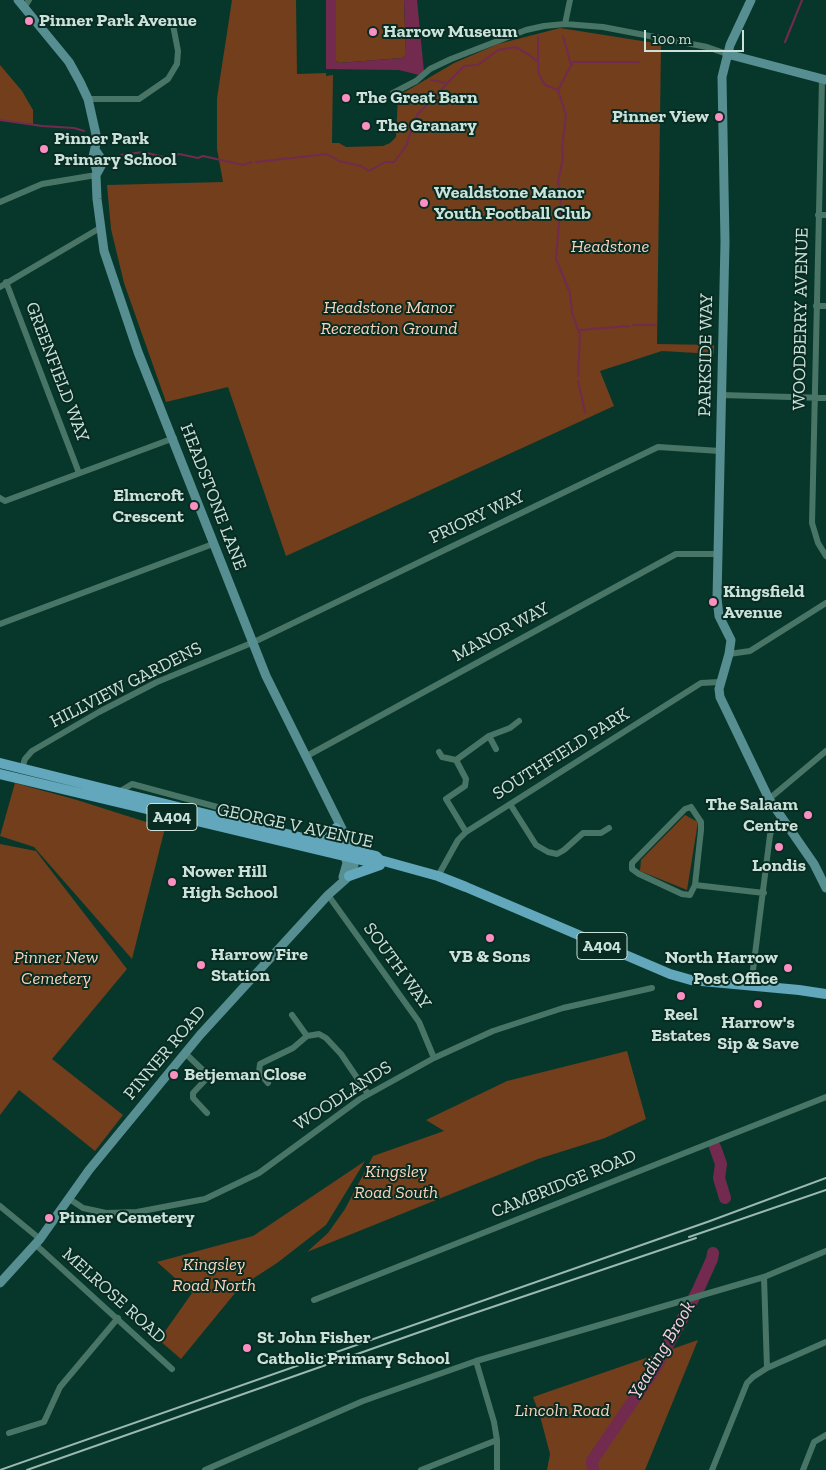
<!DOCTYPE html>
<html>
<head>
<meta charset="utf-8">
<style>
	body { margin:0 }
	#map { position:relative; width:826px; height:1470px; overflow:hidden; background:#07372b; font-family:"Zilla Slab",serif }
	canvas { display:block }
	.scale { position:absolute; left:644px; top:30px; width:100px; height:22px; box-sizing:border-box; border:2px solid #cbe2da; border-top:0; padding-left:6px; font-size:15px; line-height:18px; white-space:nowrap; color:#cbe2da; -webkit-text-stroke:4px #082b22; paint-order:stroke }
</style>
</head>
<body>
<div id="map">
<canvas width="826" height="1470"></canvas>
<div class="scale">100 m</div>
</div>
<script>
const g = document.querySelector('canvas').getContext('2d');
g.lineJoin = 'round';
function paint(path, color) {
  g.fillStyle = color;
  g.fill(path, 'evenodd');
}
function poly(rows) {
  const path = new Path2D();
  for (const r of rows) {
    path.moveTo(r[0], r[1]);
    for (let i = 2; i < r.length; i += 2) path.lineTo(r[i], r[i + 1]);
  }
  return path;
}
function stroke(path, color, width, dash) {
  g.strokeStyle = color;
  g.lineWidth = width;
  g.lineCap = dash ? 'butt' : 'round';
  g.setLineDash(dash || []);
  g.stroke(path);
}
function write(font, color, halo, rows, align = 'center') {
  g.font = font + ' "Zilla Slab",serif';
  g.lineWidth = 4;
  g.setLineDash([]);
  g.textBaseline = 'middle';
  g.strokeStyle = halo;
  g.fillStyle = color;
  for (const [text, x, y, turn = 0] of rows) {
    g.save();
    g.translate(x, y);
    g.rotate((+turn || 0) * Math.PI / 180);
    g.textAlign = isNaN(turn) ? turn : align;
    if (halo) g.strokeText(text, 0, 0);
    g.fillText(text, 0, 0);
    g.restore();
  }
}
paint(poly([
	[232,0,296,0,297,74,326,73,326,76,333,75,332,143,339,143,346,147,383,146,390,143,396,137,398,96,454,63,498,44,560,28,661,44,657,344,714,345,714,354,662,351,600,371,614,406,286,556,228,387,166,402,124,283,111,229,107,185,223,182,217,149,217,98],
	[336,0,404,0,406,55,402,58,339,63,336,61],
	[0,65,22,91,33,110,33,124,0,120],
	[15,783,77,800,165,828,132,959,34,847,0,836],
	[685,815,698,822,687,890,640,871,641,860],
	[0,844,36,851,127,969,52,1059,123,1115,95,1151,19,1090,0,1115],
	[627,1051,646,1119,605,1138,538,1159,307,1252,328,1233,345,1209,373,1156,444,1131,426,1120,507,1081],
	[365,1161,326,1225,277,1263,240,1287,181,1359,159,1340,192,1293,157,1262,253,1236],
	[698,1340,645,1470,547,1470,550,1454,540,1416,533,1397]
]), '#723e1c');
paint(poly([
	[326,0,336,0,336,61,339,63,402,58,406,55,404,0,417,0,424,72,419,75,399,70,326,69]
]), '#722b4f');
stroke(poly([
	[563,36,571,65],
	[785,42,802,0],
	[538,62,538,37],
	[431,80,447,83],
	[558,90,573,62,639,62],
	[0,120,42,126,74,128,84,131],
	[121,155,143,152,168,158,179,154,198,158,203,156,243,165,252,162],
	[256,162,327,154,339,161,361,166,369,171,385,162,394,162,406,146,417,115,464,66,478,65,498,50,515,47,528,54,538,62,539,75,545,85,558,90,566,115,562,148,563,159,558,181,561,200,556,259,570,293,572,313,580,335,578,376],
	[633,325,656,325],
	[579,330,629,326],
	[578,381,585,412]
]), '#722b4f', 2);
stroke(poly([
	[715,1147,721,1164,719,1178,725,1198],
	[593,1470,592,1461,656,1367,698,1290,712,1259,713,1253]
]), '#722b4f', 12);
stroke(poly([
	[24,8,29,0],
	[565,24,570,0],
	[822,79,812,523,818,543,826,556],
	[393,93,416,81,430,69,451,59,526,30,544,26,565,24,603,27,707,47,727,54],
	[88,99,139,99,168,79,177,64,178,51,173,25],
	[0,202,42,184,96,175],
	[818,215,826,215],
	[6,282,79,473],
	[0,287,100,228],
	[816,306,826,306],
	[721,395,826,398],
	[0,498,5,501,174,438],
	[0,624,213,544],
	[729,654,750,651,826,603],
	[489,736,496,749],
	[439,752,442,757,456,760],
	[305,757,676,554,718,554],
	[22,768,25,759,32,751,99,712,157,682,254,642,658,447,720,451],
	[119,792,132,784,232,811,241,822],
	[769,799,826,751],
	[510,804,536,845,548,852,557,854,564,850,583,833,601,833,609,828],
	[691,807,701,822,701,830,695,885,690,895,682,894,639,874,632,869,632,863,685,809,691,807],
	[466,832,446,799,465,786,466,779,456,760,489,736,510,728,519,721],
	[438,876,458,840,466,832,701,683,720,682],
	[695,885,764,893],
	[328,895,419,1022,434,1058],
	[751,986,770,835,773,826,781,818],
	[292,1015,307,1036],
	[185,1053,209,1076,193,1093,193,1098,207,1113],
	[268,1083,259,1072,260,1064,293,1048,307,1036,319,1034,326,1038,341,1054,368,1094],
	[68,1198,83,1208,106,1213,137,1212,205,1199,259,1173,360,1099,434,1058,493,1031,563,1008,652,988],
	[0,1206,40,1239],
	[36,1245,172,1369],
	[314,1300,826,1097],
	[476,1361,494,1422,497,1440,497,1470],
	[767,1368,826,1342],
	[9,1433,44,1422,60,1387,118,1318],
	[205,1470,363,1401,476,1361,764,1277,826,1251],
	[421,1470,497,1440],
	[712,1470,747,1383,753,1377,767,1368,764,1277],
	[803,1470,814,1442,826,1435]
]), '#497567', 6);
stroke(poly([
	[18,0,69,62,80,82,88,99,97,139,93,157,97,172],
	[751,0,730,45,722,77,725,242,717,598,719,616,731,640,729,654,719,689,720,697,769,799,814,864,826,888],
	[727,54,826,80],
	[337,830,347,863,343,877],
	[0,1283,40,1239,89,1170,200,1035,328,895,346,879,354,865,352,849,266,676,138,352,104,251,97,199,96,175,101,166,100,157,96,151]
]), '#568e91', 9);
stroke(poly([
	[0,763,376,856,380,860,438,876,466,887,670,974,691,980,799,990,826,994],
	[0,774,365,861,374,863,380,860],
	[321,841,328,839,336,828],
	[349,876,380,865]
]), '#62a7bb', 10);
stroke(poly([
	[689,1237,826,1190],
	[0,1470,710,1221,826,1178],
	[27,1470,454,1320,696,1238]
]), '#9bb9b0', 2);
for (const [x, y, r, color] of [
	[29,21,5,"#fc8fc1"],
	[373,32,5,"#fc8fc1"],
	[346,98,5,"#fc8fc1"],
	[719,117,5,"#fc8fc1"],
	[366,126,5,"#fc8fc1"],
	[44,149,5,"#fc8fc1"],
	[424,203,5,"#fc8fc1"],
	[194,506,5,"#fc8fc1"],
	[713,602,5,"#fc8fc1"],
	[808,815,5,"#fc8fc1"],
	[779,847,5,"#fc8fc1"],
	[172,882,5,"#fc8fc1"],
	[490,938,5,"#fc8fc1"],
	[201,965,5,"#fc8fc1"],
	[788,968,5,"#fc8fc1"],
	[681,996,5,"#fc8fc1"],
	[758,1004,5,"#fc8fc1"],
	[174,1075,5,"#fc8fc1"],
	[49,1218,5,"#fc8fc1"],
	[247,1348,5,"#fc8fc1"]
]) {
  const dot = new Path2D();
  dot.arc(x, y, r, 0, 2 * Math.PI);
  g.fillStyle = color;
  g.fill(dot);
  stroke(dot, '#082b22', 2);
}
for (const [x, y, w] of [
	[172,817,50],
	[602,946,50]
]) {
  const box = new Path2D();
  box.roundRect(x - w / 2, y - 13.5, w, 27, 4);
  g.fillStyle = '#082b22';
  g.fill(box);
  stroke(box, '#cbe2da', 1);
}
write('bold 16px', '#cbe2da', null, [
	["A404",172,817],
	["A404",602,946]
]);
write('bold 18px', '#cbe2da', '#082b22', [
	["Pinner Park Avenue",39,21],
	["Harrow Museum",383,32],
	["The Great Barn",356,98],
	["Pinner View",709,117,"right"],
	["The Granary",376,126],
	["Pinner Park",54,139],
	["Primary School",54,160],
	["Wealdstone Manor",434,193],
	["Youth Football Club",434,214],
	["Elmcroft",184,496,"right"],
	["Crescent",184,517,"right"],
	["Kingsfield",723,592],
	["Avenue",723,613],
	["The Salaam",798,805,"right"],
	["Centre",798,826,"right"],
	["Londis",779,866,"center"],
	["Nower Hill",182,872],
	["High School",182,893],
	["Harrow Fire",211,955],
	["Station",211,976],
	["VB & Sons",490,957,"center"],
	["North Harrow",778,958,"right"],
	["Post Office",778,979,"right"],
	["Reel",681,1015,"center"],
	["Estates",681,1036,"center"],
	["Harrow's",758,1023,"center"],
	["Sip & Save",758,1044,"center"],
	["Betjeman Close",184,1075],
	["Pinner Cemetery",59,1218],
	["St John Fisher",257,1338],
	["Catholic Primary School",257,1359]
], 'left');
write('italic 18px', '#fad2ba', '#082b22', [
	["Headstone",610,247],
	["Headstone Manor",389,308],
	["Recreation Ground",389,329],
	["Pinner New",56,958],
	["Cemetery",56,979],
	["Kingsley",396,1172],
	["Road South",396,1193],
	["Kingsley",214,1265],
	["Road North",214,1286],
	["Lincoln Road",562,1411]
]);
write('18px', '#cbe2da', '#082b22', [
	["WOODBERRY AVENUE",801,319,-89],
	["PARKSIDE WAY",706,355,-89],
	["GREENFIELD WAY",57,372,69],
	["HEADSTONE LANE",213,497,69],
	["PRIORY WAY",477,517,-25],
	["MANOR WAY",501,632,-28],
	["HILLVIEW GARDENS",126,685,-27],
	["SOUTHFIELD PARK",561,754,-32],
	["GEORGE V AVENUE",295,826,12],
	["SOUTH WAY",397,966,54],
	["PINNER ROAD",165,1053,-50],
	["WOODLANDS",343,1096,-33],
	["CAMBRIDGE ROAD",564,1184,-22],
	["MELROSE ROAD",114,1296,42]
]);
write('italic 19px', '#fed2e4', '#082b22', [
	["Yeading Brook",662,1350,-59]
]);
</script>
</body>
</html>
